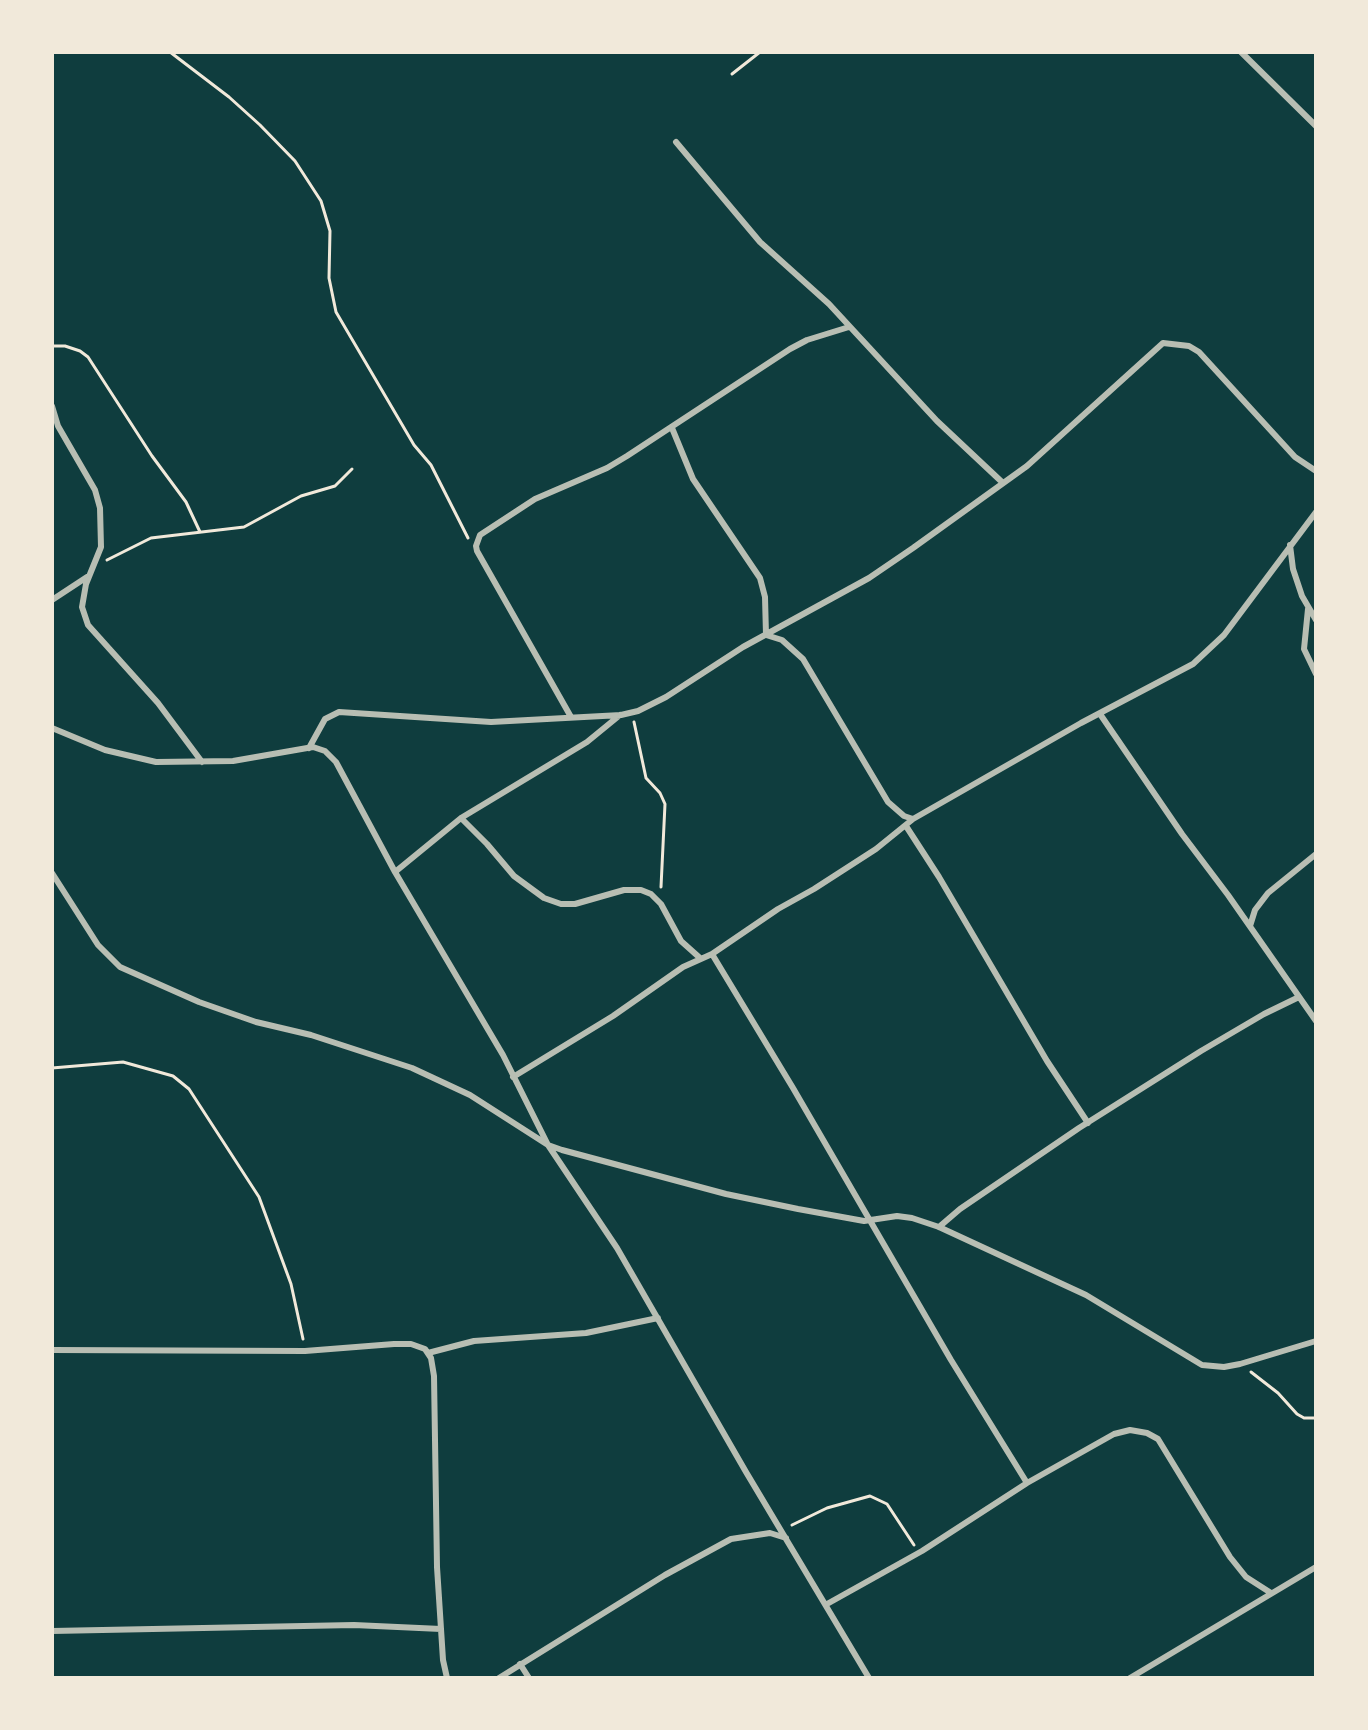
<!DOCTYPE html>
<html>
<head>
<meta charset="utf-8">
<style>
	body { margin:0 }
	#map { position:relative; width:1368px; height:1730px; overflow:hidden; background:#0f3d3e; font-family:"IBM Plex Serif",serif }
	canvas { display:block }
	.frame { position:absolute; inset:0; border:54px solid #f1e9da; pointer-events:none }
</style>
</head>
<body>
<div id="map">
<canvas width="1368" height="1730"></canvas>
<div class="frame"></div>
</div>
<script>
const g = document.querySelector('canvas').getContext('2d');
g.lineJoin = 'round';
function poly(rows) {
  const path = new Path2D();
  for (const r of rows) {
    path.moveTo(r[0], r[1]);
    for (let i = 2; i < r.length; i += 2) path.lineTo(r[i], r[i + 1]);
  }
  return path;
}
function stroke(path, color, width, dash) {
  g.strokeStyle = color;
  g.lineWidth = width;
  g.lineCap = dash ? 'butt' : 'round';
  g.setLineDash(dash || []);
  g.stroke(path);
}
stroke(poly([
	[170,52,229,97,260,125,295,161,321,201,330,231,329,278,336,312,414,445,431,465,468,538],
	[732,74,760,52],
	[52,346,65,346,80,351,88,357,152,456,186,502,200,532],
	[107,560,151,538,244,527,301,496,335,486,352,469],
	[634,722,646,778,660,793,665,804,661,887],
	[52,1068,123,1062,173,1076,189,1089,259,1197,291,1284,303,1339],
	[1251,1372,1278,1393,1297,1414,1304,1418,1316,1418],
	[792,1525,827,1508,870,1496,887,1504,914,1545]
]), '#f1e9da', 3);
stroke(poly([
	[1241,52,1316,126],
	[676,142,760,242,829,304,937,421,1003,483],
	[52,406,58,426,95,490,100,508,101,547,86,584,82,607,88,625,158,703,202,762],
	[672,428,693,479,760,578,765,597,766,635,782,640,803,659,888,802,904,816,913,819,1081,723,1193,664,1224,635,1316,512],
	[1290,545,1293,569,1302,596,1316,620],
	[52,600,87,577],
	[1308,609,1304,649,1316,674],
	[1100,714,1182,834,1228,895,1316,1021],
	[571,717,477,551,476,546,480,535,535,499,607,468,627,456,790,349,807,340,849,327],
	[52,728,105,750,156,762,233,761,313,747,325,751,336,762,395,872,503,1055,548,1145,617,1248,746,1472,869,1678],
	[309,748,325,719,339,712,491,722,621,715,638,711,666,697,743,647,869,578,913,548,1027,466,1163,343,1189,346,1199,352,1295,457,1316,471],
	[461,818,487,844,514,876,544,898,561,904,575,904,624,890,641,890,651,894,661,904,681,941,700,958],
	[906,826,939,877,1047,1061,1088,1123],
	[395,872,461,818,587,742,620,715],
	[52,873,98,945,120,967,199,1002,256,1022,311,1035,412,1068,470,1095,548,1145,562,1150,726,1194,798,1209,864,1221,897,1216,912,1218,939,1227,1086,1295,1202,1365,1224,1367,1240,1364,1316,1341],
	[1250,926,1255,910,1268,893,1316,854],
	[712,954,793,1088,951,1360,1027,1483],
	[513,1077,613,1016,683,967,712,954,778,909,814,889,876,849,913,819],
	[939,1227,960,1209,1079,1128,1201,1051,1264,1014,1299,997],
	[52,1350,305,1351,394,1344,411,1344,425,1349,431,1358,434,1376,437,1567,443,1660,447,1678],
	[428,1353,474,1341,586,1333,658,1318],
	[827,1604,922,1551,1027,1483,1114,1434,1130,1430,1147,1433,1158,1439,1230,1557,1246,1577,1271,1593],
	[52,1631,354,1625,441,1629],
	[520,1664,529,1678],
	[499,1678,665,1575,731,1539,770,1533,786,1538],
	[1130,1678,1316,1567]
]), '#b8beb3', 6);
</script>
</body>
</html>
